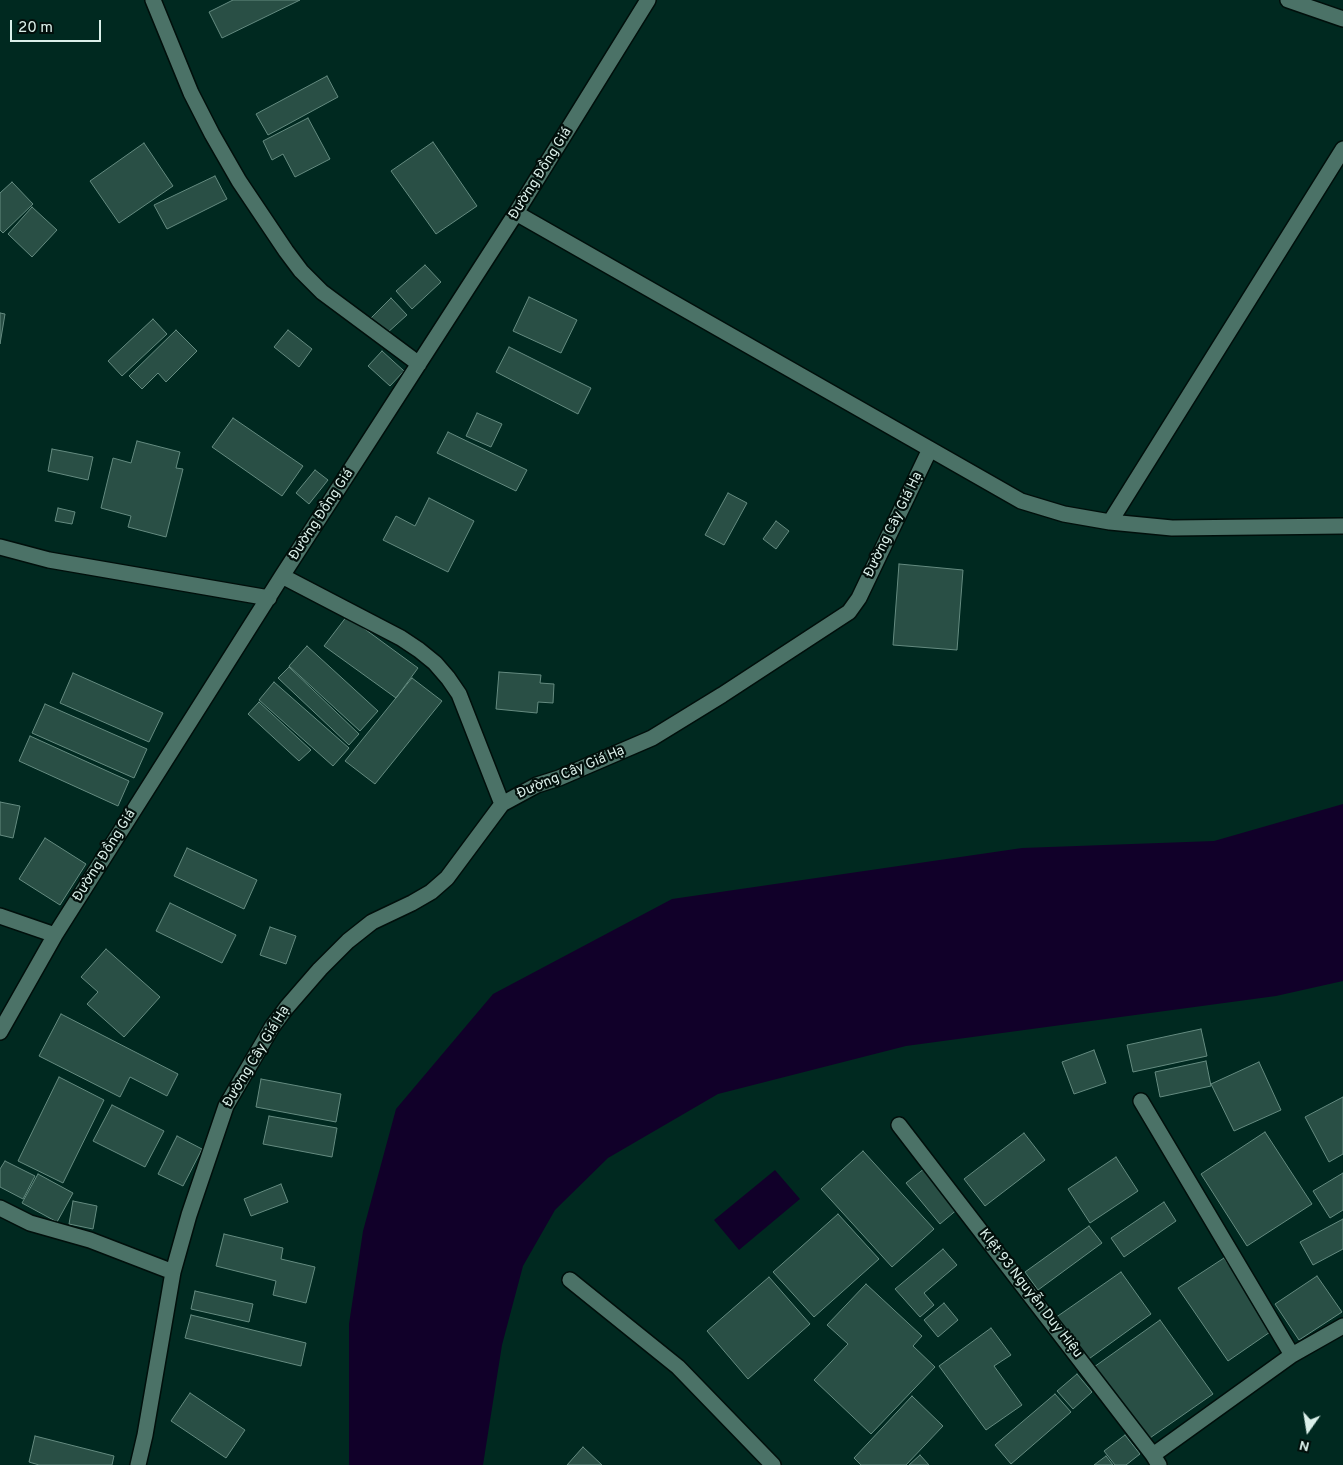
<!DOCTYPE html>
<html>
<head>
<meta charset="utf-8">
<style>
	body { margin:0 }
	#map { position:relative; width:1343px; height:1465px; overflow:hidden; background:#002920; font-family:Overpass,sans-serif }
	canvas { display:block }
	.north { position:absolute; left:1283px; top:1405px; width:50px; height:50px; -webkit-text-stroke:4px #020f0b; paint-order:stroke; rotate:193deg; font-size:14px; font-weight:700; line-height:20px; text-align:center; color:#dbf0ea }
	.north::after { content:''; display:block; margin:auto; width:18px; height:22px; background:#dbf0ea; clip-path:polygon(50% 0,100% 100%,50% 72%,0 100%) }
	.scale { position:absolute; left:10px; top:20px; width:91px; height:22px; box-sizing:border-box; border:2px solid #dbf0ea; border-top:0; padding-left:6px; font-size:15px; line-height:18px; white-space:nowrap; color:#dbf0ea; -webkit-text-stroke:4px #020f0b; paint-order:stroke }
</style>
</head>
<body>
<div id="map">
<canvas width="1343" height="1465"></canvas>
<div class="north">N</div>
<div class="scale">20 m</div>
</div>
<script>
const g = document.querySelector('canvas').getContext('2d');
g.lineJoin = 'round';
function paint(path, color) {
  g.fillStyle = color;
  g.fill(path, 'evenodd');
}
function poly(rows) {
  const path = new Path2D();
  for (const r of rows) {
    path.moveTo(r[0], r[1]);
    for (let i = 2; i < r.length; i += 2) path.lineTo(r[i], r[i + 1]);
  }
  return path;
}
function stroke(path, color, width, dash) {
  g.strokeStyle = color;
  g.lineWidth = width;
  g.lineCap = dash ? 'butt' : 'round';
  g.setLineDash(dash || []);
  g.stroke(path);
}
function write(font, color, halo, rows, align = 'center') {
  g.font = font + ' Overpass,sans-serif';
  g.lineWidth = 4.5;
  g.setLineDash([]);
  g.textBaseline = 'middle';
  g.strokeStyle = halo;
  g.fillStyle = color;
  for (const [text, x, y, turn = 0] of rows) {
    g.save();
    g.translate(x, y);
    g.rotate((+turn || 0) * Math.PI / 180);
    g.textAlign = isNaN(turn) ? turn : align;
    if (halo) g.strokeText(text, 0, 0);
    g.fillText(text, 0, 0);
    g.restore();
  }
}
paint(poly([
	[1343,804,1343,981,1276,996,906,1046,718,1094,608,1158,555,1210,523,1266,502,1345,483,1465,349,1465,349,1324,363,1231,396,1109,493,994,672,899,1022,848,1214,841],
	[775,1170,800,1199,739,1250,714,1220]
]), '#110029');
const building = poly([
	[233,0,300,0,222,38,209,12,233,0],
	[327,76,338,97,268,135,256,114,327,76],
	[308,118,330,159,295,177,283,154,272,160,263,141,308,118],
	[433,142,477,206,436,234,391,171,433,142],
	[144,143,173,186,119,223,90,181,144,143],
	[215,176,227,199,167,229,154,205,215,176],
	[12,182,33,204,3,233,0,230,0,193,12,182],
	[32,207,57,230,32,257,8,234,32,207],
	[425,265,441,282,412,309,396,291,425,265],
	[529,297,577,320,561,353,513,331,529,297],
	[391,298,407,315,386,334,371,318,391,298],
	[0,313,5,314,0,344,0,313],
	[153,319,167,334,122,376,108,361,153,319],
	[176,330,197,351,166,382,158,373,142,389,129,376,176,330],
	[288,330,312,349,299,367,274,347,288,330],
	[509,347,591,388,578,414,496,372,509,347],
	[382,351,404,371,390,386,368,366,382,351],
	[477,413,502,424,491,447,466,436,477,413],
	[233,418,303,466,282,496,212,447,233,418],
	[448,432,527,470,516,491,437,453,448,432],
	[137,441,180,452,176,468,183,469,166,537,128,527,131,516,101,508,113,458,131,463,137,441],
	[52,449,93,457,88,480,48,471,52,449],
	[315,470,328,480,309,504,296,493,315,470],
	[728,493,747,503,724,545,705,535,728,493],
	[429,498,474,521,448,572,383,540,396,516,415,526,429,498],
	[58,508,75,512,72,524,55,521,58,508],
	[776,521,789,531,776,549,763,539,776,521],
	[899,564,963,570,957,650,893,645,899,564],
	[347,616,418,668,396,698,324,646,347,616],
	[307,646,378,711,360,731,289,666,307,646],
	[289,667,359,734,349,745,278,678,289,667],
	[499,672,541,675,540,683,554,684,553,703,538,702,537,713,496,709,499,672],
	[73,673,163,713,149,742,60,703,73,673],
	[412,678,442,701,375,784,345,761,412,678],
	[274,682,349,748,333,766,259,700,274,682],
	[259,702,311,750,299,761,248,714,259,702],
	[45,704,147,749,134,778,32,733,45,704],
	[30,736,129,781,118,806,19,761,30,736],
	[0,802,20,806,13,838,0,835,0,802],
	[45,838,86,864,60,905,19,879,45,838],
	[187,848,257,880,244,909,174,876,187,848],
	[170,903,236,935,222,963,156,931,170,903],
	[270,927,296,936,286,964,260,955,270,927],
	[106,949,160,997,124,1037,87,1004,98,992,81,977,106,949],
	[61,1014,178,1074,167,1096,130,1077,120,1097,39,1056,61,1014],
	[1201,1029,1207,1056,1133,1072,1127,1045,1201,1029],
	[1094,1050,1106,1083,1074,1094,1062,1062,1094,1050],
	[1206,1061,1211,1086,1160,1097,1155,1072,1206,1061],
	[1259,1062,1281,1110,1234,1131,1211,1084,1259,1062],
	[59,1077,104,1100,63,1183,18,1161,59,1077],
	[261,1079,341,1094,336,1122,256,1107,261,1079],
	[1343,1097,1343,1154,1329,1162,1305,1117,1343,1097],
	[112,1105,164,1131,145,1167,93,1141,112,1105],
	[269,1116,337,1128,332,1157,263,1144,269,1116],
	[1265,1132,1312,1204,1247,1246,1201,1174,1265,1132],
	[1024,1133,1045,1160,985,1206,964,1179,1024,1133],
	[177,1136,202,1149,183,1186,158,1174,177,1136],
	[863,1151,934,1229,892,1267,821,1189,863,1151],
	[1116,1157,1138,1191,1090,1223,1068,1189,1116,1157],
	[5,1161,35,1176,23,1199,0,1187,0,1169,5,1161],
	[925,1168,959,1208,940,1224,906,1183,925,1168],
	[1343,1173,1343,1210,1330,1218,1313,1191,1343,1173],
	[38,1174,73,1193,57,1222,22,1203,38,1174],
	[281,1184,288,1202,251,1216,244,1199,281,1184],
	[73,1201,97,1206,93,1229,69,1224,73,1201],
	[1164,1202,1176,1221,1124,1257,1111,1238,1164,1202],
	[838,1214,879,1259,814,1317,773,1272,838,1214],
	[1343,1219,1343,1249,1313,1265,1300,1242,1343,1219],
	[1089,1226,1102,1243,1038,1290,1025,1272,1089,1226],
	[224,1234,283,1248,281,1259,315,1267,306,1303,273,1295,276,1281,216,1266,224,1234],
	[943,1249,957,1265,924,1293,934,1305,920,1317,895,1289,943,1249],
	[1224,1258,1273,1330,1228,1361,1178,1288,1224,1258],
	[1121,1272,1151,1314,1086,1361,1055,1318,1121,1272],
	[1317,1276,1342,1312,1299,1340,1275,1304,1317,1276],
	[769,1277,810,1324,748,1379,707,1331,769,1277],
	[866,1284,922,1336,913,1346,935,1367,871,1434,814,1380,848,1344,827,1325,866,1284],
	[195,1291,253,1304,249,1322,191,1309,195,1291],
	[944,1303,958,1320,938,1337,924,1320,944,1303],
	[191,1315,306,1343,301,1366,185,1338,191,1315],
	[1160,1320,1213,1394,1147,1440,1094,1367,1160,1320],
	[991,1328,1011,1355,994,1366,1022,1405,986,1430,939,1366,991,1328],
	[1077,1374,1092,1392,1073,1409,1057,1391,1077,1374],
	[190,1393,245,1430,226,1458,171,1421,190,1393],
	[1055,1394,1071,1412,1011,1464,995,1445,1055,1394],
	[912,1396,943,1426,906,1465,861,1465,854,1458,912,1396],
	[1125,1435,1140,1454,1126,1465,1115,1465,1104,1451,1125,1435],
	[35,1436,114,1456,112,1465,39,1465,29,1462,35,1436],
	[583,1447,602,1465,567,1465,583,1447],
	[920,1455,929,1465,909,1465,920,1455],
	[1106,1456,1113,1465,1094,1465,1106,1456]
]);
paint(building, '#294f45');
stroke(building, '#648b80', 1);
const street = poly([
	[153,0,191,93,212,134,239,181,286,251,301,271,322,292,419,364],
	[1288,0,1343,19],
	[516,213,1021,501,1064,514,1110,522,1172,528,1343,526],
	[1110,522,1343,149],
	[0,547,49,560,269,598],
	[282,576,401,638,419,650,435,663,448,678,459,694,502,804],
	[0,916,55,935],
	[0,1032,55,935,282,576,516,213,648,0],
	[1141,1101,1292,1355],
	[899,1125,1153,1455,1159,1465],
	[0,1208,30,1223,90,1240,173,1272],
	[570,1280,678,1367,773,1465],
	[1153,1455,1292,1355,1343,1326],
	[138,1465,145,1435,173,1272,189,1215,226,1106,272,1027,287,1007,320,969,348,941,372,922,412,903,431,892,447,878,502,804,537,785,559,778,652,738,722,695,849,612,859,598,930,449]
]);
stroke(street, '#000f0b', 18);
stroke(street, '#4b7267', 15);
write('14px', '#dbf0ea', '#020f0b', [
	["Đường Đồng Giá",541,174,-58],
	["Đường Đồng Giá",322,515,-57],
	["Đường Cây Giá Hạ",894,525,-64],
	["Đường Cây Giá Hạ",571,773,-23],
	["Đường Đồng Giá",105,856,-58],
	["Đường Cây Giá Hạ",257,1057,-59],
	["KIệt 93 Nguyễn Duy Hiệu",1030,1294,52]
]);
</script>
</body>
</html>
